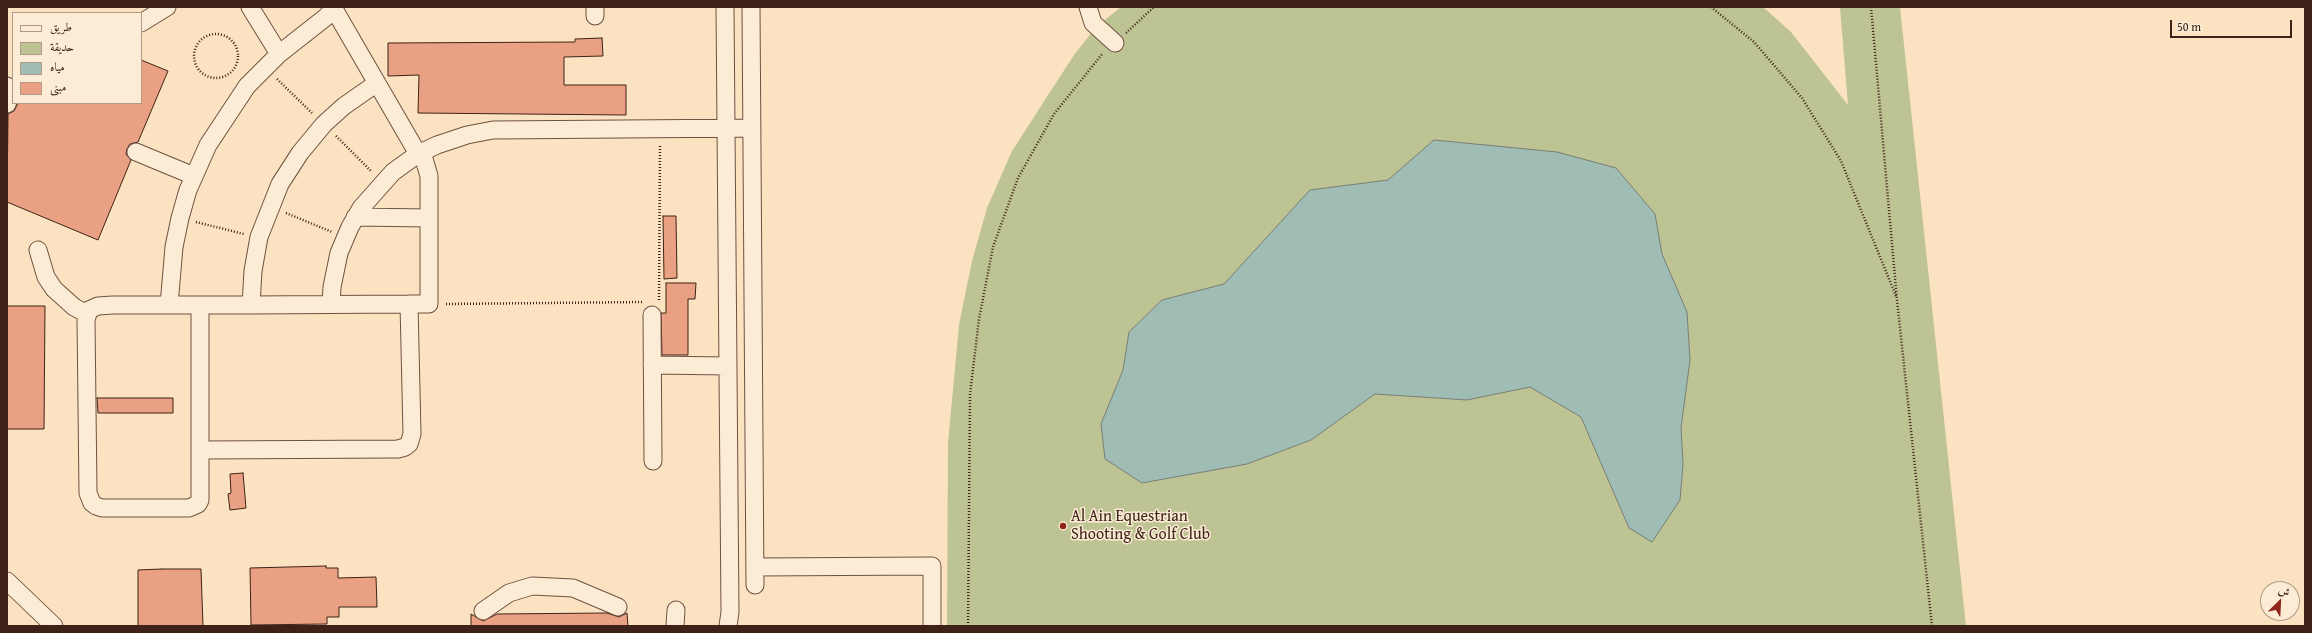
<!DOCTYPE html>
<html>
<head>
<meta charset="utf-8">
<style>
	body { margin:0 }
	#map { position:relative; width:2312px; height:633px; overflow:hidden; background:#fbe2c0; font-family:"Gentium Book Plus",Amiri,serif }
	canvas { display:block }
	.frame { position:absolute; inset:0; border:8px solid #3f2217; pointer-events:none }
	.legend { position:absolute; left:12px; top:12px; width:130px; height:92px; box-sizing:border-box; background:#fcecd6; border:1px solid #b09b8a; margin:0; padding:5px 7px; list-style:none; font-size:12px; color:#3f2217 }
	.legend li { display:flex; align-items:center; gap:8px; height:20px }
	.legend b { width:20px; border:1px solid #b09b8a }
	.north { position:absolute; left:2260px; top:581px; width:40px; height:40px; box-sizing:border-box; background:#fcecd6; border:1px solid #b09b8a; border-radius:50%; rotate:24deg; font-size:11px; font-weight:700; line-height:16px; text-align:center; color:#3f2217 }
	.north::after { content:''; display:block; margin:auto; width:14px; height:18px; background:#8f2418; clip-path:polygon(50% 0,100% 100%,50% 72%,0 100%) }
	.scale { position:absolute; left:2170px; top:20px; width:122px; height:18px; box-sizing:border-box; border:2px solid #3f2217; border-top:0; padding-left:5px; font-size:12px; line-height:14px; white-space:nowrap; color:#3f2217; -webkit-text-stroke:3px #fcecd6; paint-order:stroke }
</style>
</head>
<body>
<div id="map">
<canvas width="2312" height="633"></canvas>
<div class="frame"></div>
<ul class="legend">
<li><b style="height:5px;background:#fcecd6"></b>طريق</li>
<li><b style="height:11px;background:#bdc393"></b>حديقة</li>
<li><b style="height:11px;background:#9fbdb5"></b>مياه</li>
<li><b style="height:11px;background:#eaa083"></b>مبنى</li>
</ul>
<div class="north">ش</div>
<div class="scale">50 m</div>
</div>
<script>
const g = document.querySelector('canvas').getContext('2d');
g.lineJoin = 'round';
function paint(path, color) {
  g.fillStyle = color;
  g.fill(path, 'evenodd');
}
function poly(rows) {
  const path = new Path2D();
  for (const r of rows) {
    if (r.length === 3) {
      path.moveTo(r[0] + r[2], r[1]);
      path.arc(r[0], r[1], r[2], 0, 2 * Math.PI);
      continue;
    }
    path.moveTo(r[0], r[1]);
    for (let i = 2; i < r.length; i += 2) path.lineTo(r[i], r[i + 1]);
  }
  return path;
}
function stroke(path, color, width, dash) {
  g.strokeStyle = color;
  g.lineWidth = width;
  g.lineCap = dash ? 'butt' : 'round';
  g.setLineDash(dash || []);
  g.stroke(path);
}
function write(font, color, halo, rows, align = 'center') {
  g.font = font + ' "Gentium Book Plus",serif';
  g.lineWidth = 3;
  g.setLineDash([]);
  g.textBaseline = 'middle';
  g.strokeStyle = halo;
  g.fillStyle = color;
  for (const [text, x, y, turn = 0] of rows) {
    g.save();
    g.translate(x, y);
    g.rotate((+turn || 0) * Math.PI / 180);
    g.textAlign = isNaN(turn) ? turn : align;
    if (halo) g.strokeText(text, 0, 0);
    g.fillText(text, 0, 0);
    g.restore();
  }
}
paint(poly([
	[1121,7,1763,7,1791,32,1848,105,1840,7,1900,7,1966,626,947,626,948,443,959,325,972,261,987,208,1012,151,1074,55,1096,27]
]), '#bdc393');
const water = poly([
	[1434,140,1557,152,1616,168,1655,214,1662,254,1687,312,1690,360,1681,428,1683,464,1680,500,1652,542,1629,528,1581,417,1530,387,1467,400,1375,394,1311,440,1247,464,1142,483,1105,459,1101,424,1123,370,1129,332,1162,300,1224,284,1310,190,1388,180,1434,140]
]);
paint(water, '#9fbdb5');
stroke(water, '#797f76', 1);
const building = poly([
	[602,38,603,56,564,57,564,85,626,85,626,115,418,113,419,75,388,76,388,43,575,42,575,39,602,38],
	[141,60,168,71,138,142,130,144,127,149,126,154,131,160,98,240,7,202,8,114,14,111,18,103,141,103,141,60],
	[663,216,676,216,677,278,664,279,663,216],
	[666,283,696,283,695,299,688,299,688,355,662,355,661,313,666,313,666,283],
	[7,306,45,306,44,429,7,429,7,306],
	[97,398,173,398,173,413,98,413,97,398],
	[243,473,246,508,230,510,228,494,231,493,230,474,243,473],
	[326,566,326,568,338,568,338,578,376,577,377,607,339,607,339,617,327,617,327,624,251,625,250,568,326,566],
	[162,569,201,569,203,626,138,626,138,570,162,569],
	[607,613,619,617,627,613,628,626,471,626,471,614,483,621,497,614,607,613]
]);
paint(building, '#eaa083');
stroke(building, '#3f2217', 1);
const minor = poly([
	[250,7,279,54],
	[725,7,730,612,728,626],
	[751,7,755,585],
	[1088,7,1093,23,1115,43],
	[334,9,418,154],
	[595,16,595,7],
	[141,23,167,7],
	[7,86,10,95,7,104],
	[136,152,194,176],
	[355,217,429,218],
	[38,250,46,277,54,289,74,307,87,314],
	[331,304,332,287,339,253,350,227,361,208,393,172,418,154,437,145,467,135,493,130,752,128],
	[169,305,174,247,180,218,188,190,208,145,247,86,279,54,326,17,335,7],
	[200,305,200,500,198,504,189,508,102,508,96,506,92,503,88,493,86,320,89,310,98,306,113,305,251,305,409,304,429,304,429,176,422,152],
	[251,305,253,271,259,237,280,184,300,153,324,124,344,106,377,83],
	[652,315,653,461],
	[652,365,728,366],
	[201,450,398,449,405,447,409,444,412,434,409,304],
	[755,567,932,566,932,626],
	[7,581,54,626],
	[483,611,509,593,532,586,573,588,618,607],
	[675,626,676,610]
]);
stroke(minor, '#6e5241', 19);
stroke(poly([
	[1711,7,1754,42,1802,98,1841,161,1896,296],
	[1871,7,1897,300,1932,626],
	[1126,33,1154,7],
	[216,56,22],
	[277,79,312,113],
	[336,136,372,172],
	[286,213,332,232],
	[196,222,244,234],
	[659,300,660,145],
	[446,304,643,302],
	[968,626,970,394,979,319,993,247,1018,178,1054,114,1103,53]
]), '#3f2217', 2.5, [1, 2]);
stroke(minor, '#fcecd6', 17);
for (const [x, y, r, color] of [
	[1063,526,4,"#8f2418"]
]) {
  const dot = new Path2D();
  dot.arc(x, y, r, 0, 2 * Math.PI);
  g.fillStyle = color;
  g.fill(dot);
  stroke(dot, '#fcecd6', 1.5);
}
write('16px', '#3f2217', '#fcecd6', [
	["Al Ain Equestrian",1071,517],
	["Shooting & Golf Club",1071,535]
], 'left');
</script>
</body>
</html>
